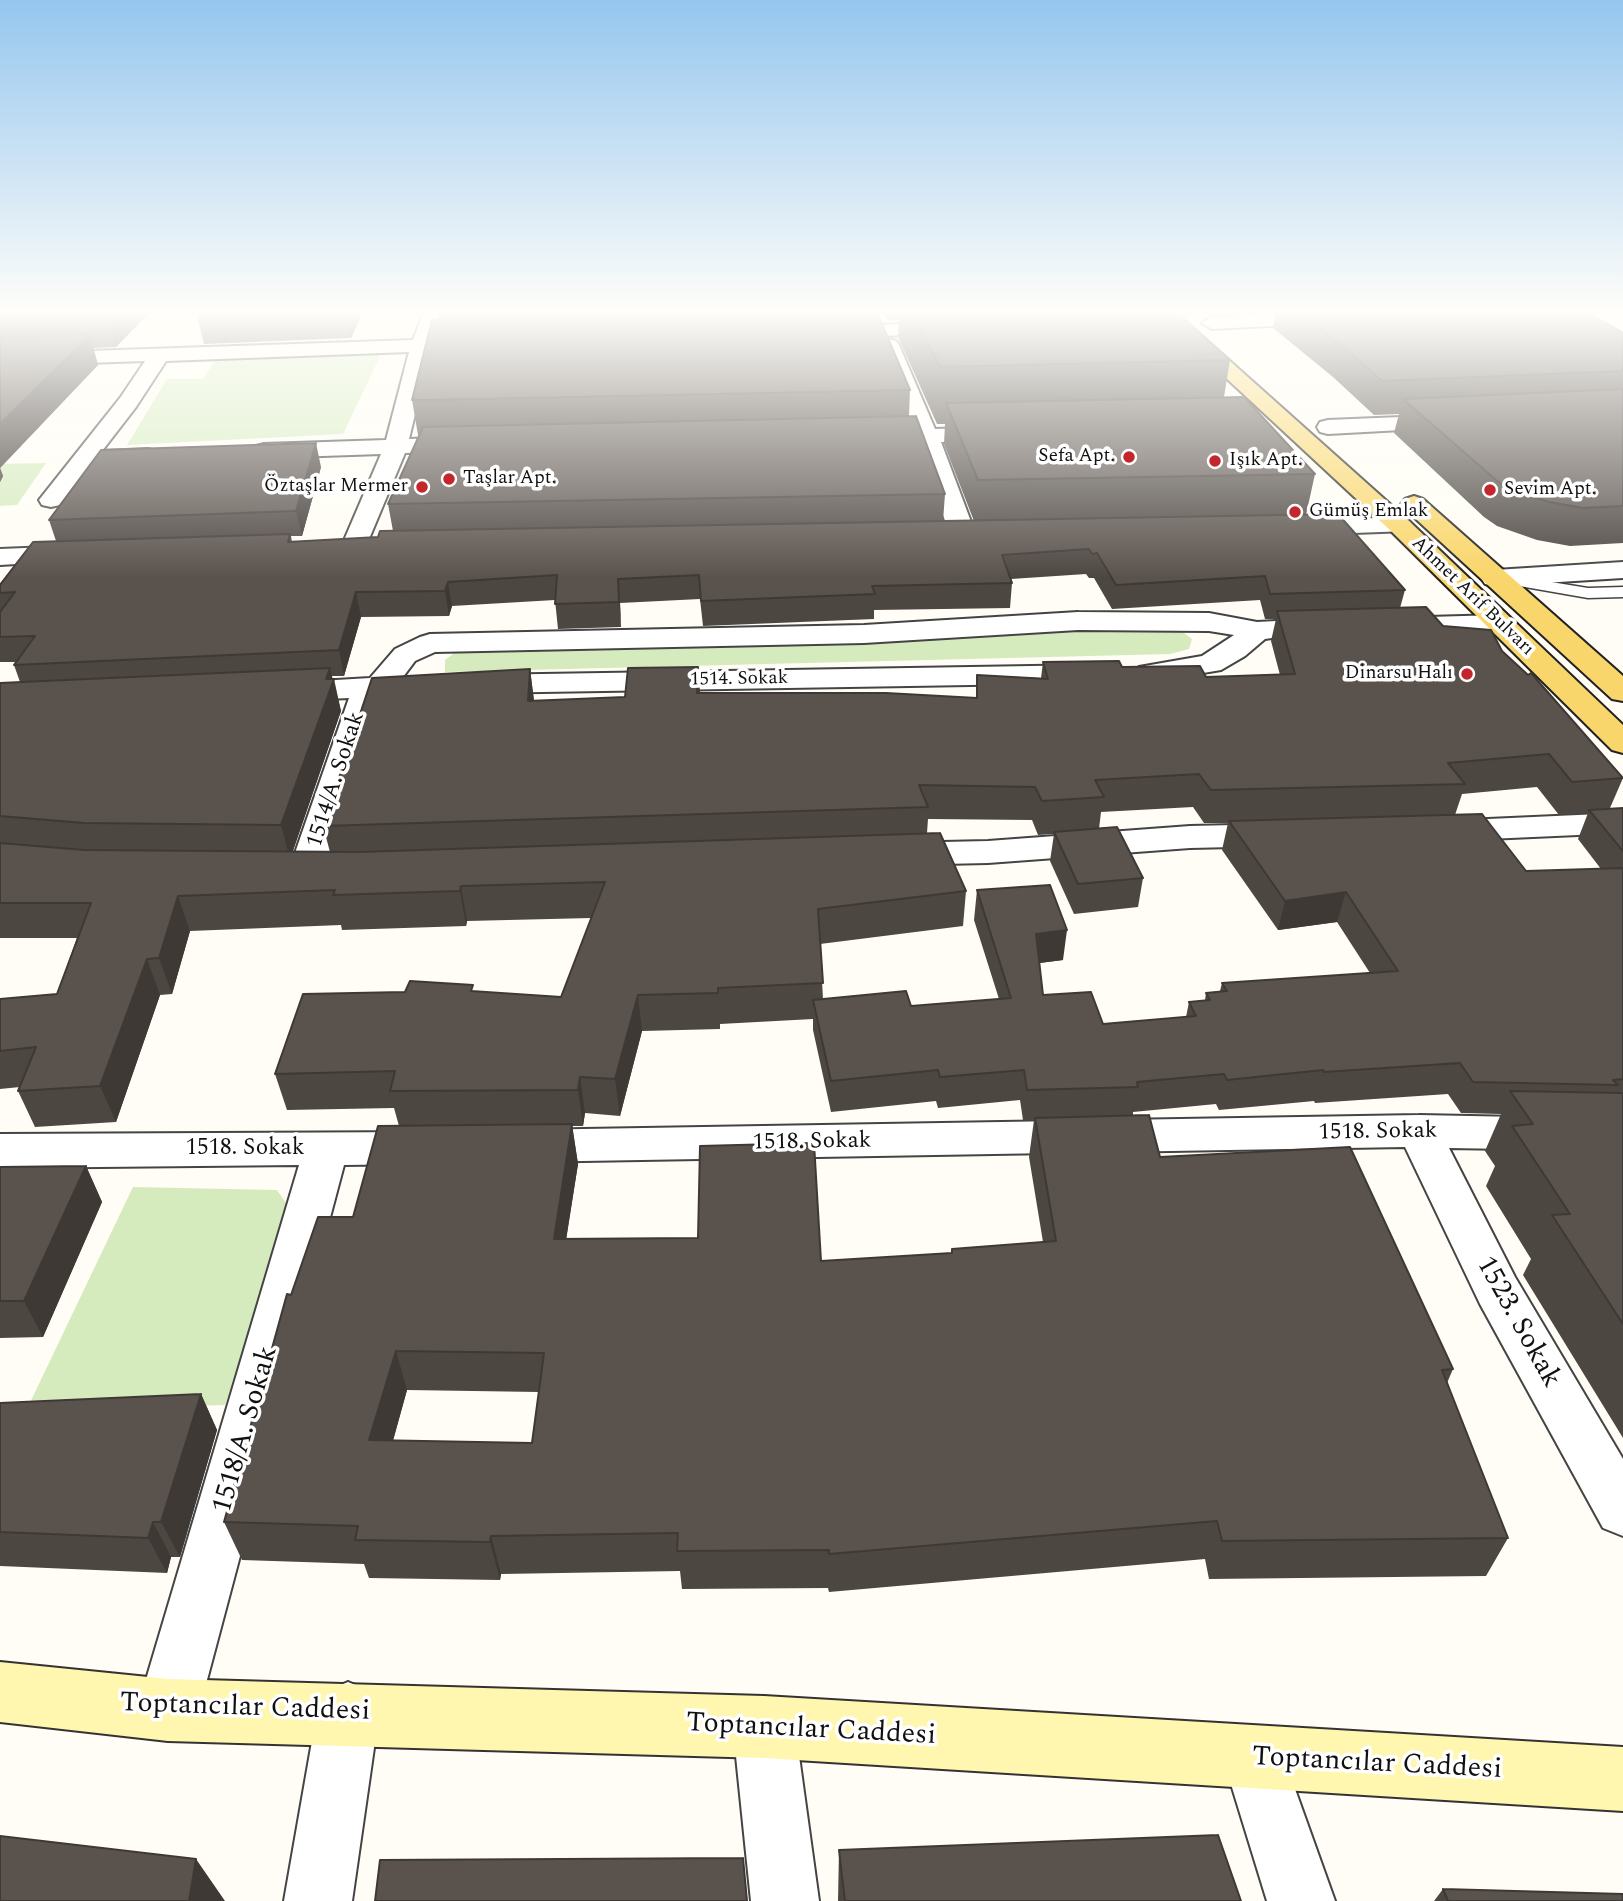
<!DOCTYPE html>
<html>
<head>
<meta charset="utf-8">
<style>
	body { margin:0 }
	canvas { display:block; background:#fffdf5 }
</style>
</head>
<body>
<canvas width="1623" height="1901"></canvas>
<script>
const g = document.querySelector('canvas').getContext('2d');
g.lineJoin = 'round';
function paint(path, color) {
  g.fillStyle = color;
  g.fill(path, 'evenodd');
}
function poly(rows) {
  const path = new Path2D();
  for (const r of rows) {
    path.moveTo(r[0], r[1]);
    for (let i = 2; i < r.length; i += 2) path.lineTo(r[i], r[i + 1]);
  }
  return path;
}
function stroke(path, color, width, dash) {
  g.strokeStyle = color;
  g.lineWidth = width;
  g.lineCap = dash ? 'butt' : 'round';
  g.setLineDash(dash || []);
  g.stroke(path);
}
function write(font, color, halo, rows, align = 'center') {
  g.font = font + ' Spectral,serif';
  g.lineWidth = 7;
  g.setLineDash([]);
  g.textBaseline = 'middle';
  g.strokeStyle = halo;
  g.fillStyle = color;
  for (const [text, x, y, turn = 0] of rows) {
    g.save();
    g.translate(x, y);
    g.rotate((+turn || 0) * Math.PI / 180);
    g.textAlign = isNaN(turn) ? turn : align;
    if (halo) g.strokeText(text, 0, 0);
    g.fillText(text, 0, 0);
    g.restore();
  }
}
paint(poly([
	[381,354,343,434,127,445,167,379,203,379,217,357],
	[46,463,17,505,0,506,0,464],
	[1159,627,1180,630,1192,639,1189,649,1170,654,445,672,445,660,460,649],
	[133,1187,277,1190,291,1210,225,1405,26,1411]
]), '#d5ebbd');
const lane = poly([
	[1508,575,1588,588,1623,587,1623,597,1588,598,1502,583,1500,580,1502,577,1508,575]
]);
const street = poly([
	[424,312,444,312,434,339,477,338,484,340,487,344,484,348,477,350,430,352,409,439,466,437,474,439,478,444,474,449,466,451,405,453,364,551,355,553,346,551,342,545,381,454,264,458,256,456,252,451,256,446,264,444,386,440,409,352,166,361,136,407,102,451,148,449,156,451,160,456,156,461,90,466,60,505,51,507,42,505,39,500,120,398,145,361,0,366,0,354,413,340,424,312],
	[1317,312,1436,312,1426,318,1212,329,1202,323,1212,317,1317,312],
	[949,322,956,324,959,328,956,332,831,339,824,337,821,333,824,329,831,327,949,322],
	[889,339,896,341,899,345,935,429,998,427,1006,429,1009,434,1006,439,998,441,941,442,976,535,972,541,963,543,954,541,950,535,918,443,873,444,865,442,861,437,865,432,873,430,913,429,879,345,882,341,889,339],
	[1449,415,1457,417,1460,422,1457,427,1328,434,1320,432,1317,427,1320,422,1328,420,1449,415],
	[1400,518,1409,521,1413,526,1409,531,1297,535,1288,532,1284,527,1288,522,1297,519,1400,518],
	[75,546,84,548,88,554,84,560,0,565,0,549,75,546],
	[1623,562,1623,578,1495,586,1485,584,1481,578,1485,572,1495,570,1623,562],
	[1078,612,1209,613,1257,622,1276,621,1286,624,1290,630,1286,636,1265,639,1245,656,1221,670,1150,682,1139,679,1135,673,1139,667,1202,656,1234,635,1209,631,1078,630,864,643,435,652,415,661,403,677,432,679,436,685,432,691,380,696,324,873,319,881,306,884,293,881,288,873,349,698,285,701,274,699,270,692,274,685,285,683,370,678,395,649,420,637,430,634,864,625,1078,612],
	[1499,615,1509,618,1513,624,1509,630,1392,636,1382,633,1378,627,1382,621,1392,618,1499,615],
	[1093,665,1104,668,1108,674,1104,680,1093,683,481,693,470,690,466,684,470,678,481,675,1093,665],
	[1623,813,1623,833,1443,841,1431,838,1426,831,1431,824,1443,821,1623,813],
	[1278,824,1290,828,1296,835,1290,842,1278,846,1190,848,988,863,897,865,884,862,879,854,884,846,897,843,988,841,1190,826,1278,824],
	[1419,1115,1623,1119,1623,1151,1449,1148,1515,1277,1623,1459,1623,1536,1603,1528,1480,1304,1405,1147,524,1162,508,1158,502,1146,508,1134,524,1130,1419,1115],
	[425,1132,441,1136,447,1148,441,1160,425,1164,344,1165,199,1710,190,1732,168,1741,146,1732,137,1710,299,1165,0,1168,0,1134,425,1132],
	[348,1682,370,1691,379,1713,352,1901,284,1901,317,1713,326,1691,348,1682],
	[764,1696,786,1705,795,1727,819,1901,751,1901,733,1727,742,1705,764,1696],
	[1254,1727,1276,1736,1335,1901,1267,1901,1223,1758,1232,1736,1254,1727]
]);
const secondary = poly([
	[0,1662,168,1679,764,1696,1623,1747,1623,1811,764,1758,168,1741,0,1722,0,1662]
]);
const primary = poly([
	[1155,312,1175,312,1409,521,1623,725,1623,753,1612,750,1391,531,1155,312],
	[1414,496,1423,499,1623,676,1623,701,1612,699,1405,509,1401,504,1405,499,1414,496]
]);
stroke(lane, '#444', 3);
stroke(street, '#444', 4);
stroke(secondary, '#333', 4);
stroke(primary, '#222', 4);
paint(lane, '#fff');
paint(street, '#fff');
paint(secondary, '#fff6b0');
paint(primary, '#f9d66b');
paint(poly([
	[0,312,150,312,116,347,93,348,98,365,0,468,3,476,0,482],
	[196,312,363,312,351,338,204,344],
	[437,312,877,312,910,390,909,416,945,494,943,521,974,521,944,444,945,424,937,424,898,337,899,320,888,320,881,312,1176,312,1230,360,1224,397,1315,474,1306,515,1405,590,1400,608,1502,651,1623,778,1610,808,1623,808,1623,1438,1523,1275,1531,1259,1486,1186,1495,1166,1485,1151,1501,1114,1461,1113,1448,1094,1315,1103,1314,1101,1219,1110,1216,1104,1133,1112,1133,1116,1160,1157,1453,1369,1447,1383,1508,1538,1486,1576,1209,1579,1205,1559,829,1592,828,1588,682,1589,680,1571,501,1574,500,1580,369,1578,364,1564,242,1560,224,1522,291,1295,353,1217,399,1126,394,1108,287,1110,275,1074,475,991,561,997,591,918,467,921,466,926,342,930,341,925,190,931,172,994,160,995,116,1122,35,1127,18,1091,20,1087,0,1089,0,999,57,994,77,938,0,938,0,683,20,682,14,665,16,662,0,662,0,585,56,541,49,520,321,467,302,536,291,536,292,542,378,537,393,531,388,504,419,435,418,435,412,400,438,320],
	[1086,574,1089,578,1094,578,1112,609,1260,600,1265,619,1276,619,1271,641,1280,675,1206,677,1122,667,1043,662,1041,678,977,675,976,698,700,693,698,667,625,697,534,701,530,669,323,826,330,852,293,851,341,711,332,676,344,676,361,617,449,616,452,606,555,600,558,629,621,627,620,603,700,599,703,626,874,619,874,610,1010,608,1012,583,1011,579],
	[1537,787,1559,815,1588,813,1578,839,1601,869,1526,871,1455,815,1462,794],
	[1193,807,1204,823,1228,823,1222,850,1278,930,1337,922,1370,973,1222,983,1220,991,1206,993,1205,1000,1189,1002,1186,1017,1103,1024,1043,995,1039,963,1063,960,977,890,974,920,999,999,911,1006,823,999,820,944,963,926,966,891,927,833,928,819,1032,820,1038,835,1054,834,1050,861,1074,914,1138,907,1143,878,1099,829,1101,812],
	[813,1019,813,1030,831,1112,936,1101,938,1108,1020,1100,1023,1120,1034,1120,1029,1157,1043,1242,952,1249,951,1253,821,1261,566,1239,578,1164,572,1126,583,1126,585,1113,620,1116,642,1031,720,1029,720,1024],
	[407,1390,539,1392,532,1443,393,1441],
	[1276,312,1587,312,1623,333,1623,543,1570,546,1537,540,1497,526,1484,517,1394,433,1399,414,1374,415,1333,377,1273,328],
	[86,1166,102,1202,43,1337,0,1338,0,1167],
	[201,1394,217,1430,180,1557,171,1557,167,1573,0,1566,0,1403],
	[839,1850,1241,1901,838,1901],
	[1443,1889,1623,1901,1434,1901]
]), '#4d4742');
paint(poly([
	[114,312,150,312,116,347,107,318],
	[346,312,363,312,351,338],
	[90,335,98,365,0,468,3,476,0,482,0,424],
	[316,443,321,467,302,536,296,511],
	[618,579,620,603,621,627,619,602],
	[448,582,452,606,449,616,445,591],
	[356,592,361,617,344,676,339,650],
	[698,667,700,699,697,693],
	[330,668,333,682,334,679,341,711,290,859,281,825],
	[530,669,534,701,528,701],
	[461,886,467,921,466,926,460,891],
	[1346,892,1337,922,1278,930,1285,901],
	[178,896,190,931,172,994,159,958],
	[1067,930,1063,960,1032,964,1036,934],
	[147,959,160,995,116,1122,100,1086],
	[638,995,642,1031,620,1116,615,1079],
	[580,1077,585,1113,583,1126,578,1090],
	[572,1124,578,1164,560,1279,554,1239],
	[86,1166,102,1202,43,1337,24,1301],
	[396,1351,407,1390,382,1479,369,1440],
	[201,1394,217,1430,180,1557,161,1522],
	[153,1522,171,1557,167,1573,148,1538],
	[491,1536,501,1574,500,1580,490,1542],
	[196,1859,225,1901,189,1901]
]), '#3f3936');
const building = poly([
	[0,312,114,312,107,318,0,322,0,312],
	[687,312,877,312,910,390,430,400,412,400,432,320,687,312],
	[913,312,1176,312,1230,360,940,367,913,312],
	[1298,312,1587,312,1623,333,1623,371,1382,381,1340,344,1298,312],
	[90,335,0,424,0,338,90,335],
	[1623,389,1623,506,1583,508,1549,502,1508,489,1496,480,1403,399,1623,389],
	[1244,397,1315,474,978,480,946,403,1244,397],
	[916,416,945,494,388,504,423,427,916,416],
	[316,443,296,511,49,520,101,450,316,443],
	[1338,514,1405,590,1270,594,1265,576,1116,585,1097,553,1092,554,1089,549,1002,555,1012,583,872,586,875,594,701,601,699,575,618,579,619,602,555,604,557,575,448,582,445,591,356,592,339,650,14,665,35,636,0,637,0,612,15,592,0,593,0,585,33,542,290,534,288,542,378,537,380,531,1338,514],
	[1426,607,1443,626,1491,630,1502,651,1528,675,1531,673,1623,778,1572,782,1549,754,1448,763,1465,784,1211,790,1199,774,1095,780,1104,797,1042,801,1035,787,919,785,928,807,323,826,372,678,530,669,528,701,625,697,628,668,698,667,697,693,886,693,977,698,977,675,1048,679,1043,662,1119,661,1122,667,1200,666,1206,677,1295,674,1277,611,1426,607],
	[330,668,326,679,334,679,281,825,84,823,0,816,0,683,330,668],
	[1623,808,1623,851,1589,810,1623,808],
	[1482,814,1526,871,1623,868,1623,1079,1613,1080,1618,1085,1473,1082,1460,1063,1324,1072,1323,1070,1227,1080,1224,1074,1137,1082,1138,1087,1027,1090,1024,1070,940,1077,938,1070,831,1081,813,1000,906,991,911,1006,1011,998,977,890,1050,885,1067,930,1036,934,1043,995,1091,992,1103,1024,1196,1016,1189,1002,1210,1000,1206,993,1227,991,1222,983,1398,971,1346,892,1285,901,1229,821,1482,814],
	[1117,827,1143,878,1078,884,1054,832,1117,827],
	[940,833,966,891,818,909,823,983,718,988,718,993,638,995,615,1079,580,1077,578,1090,390,1091,395,1071,275,1074,303,994,405,992,410,981,473,985,471,991,561,997,605,882,461,886,460,891,333,895,335,890,178,896,159,958,147,959,100,1086,18,1091,36,1047,0,1051,0,999,57,994,91,903,0,903,0,843,84,850,360,852,940,833],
	[1510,1091,1623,1093,1623,1324,1552,1215,1570,1214,1512,1126,1533,1124,1510,1091],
	[1149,1115,1160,1157,1350,1147,1453,1369,1442,1370,1508,1538,1222,1541,1217,1521,829,1554,829,1550,677,1551,678,1533,491,1536,490,1542,355,1540,358,1526,224,1522,287,1294,291,1295,318,1217,353,1217,378,1126,572,1124,554,1239,698,1238,700,1146,814,1143,821,1261,952,1253,952,1249,1056,1241,1035,1118,1149,1115],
	[396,1351,544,1353,532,1443,369,1440,396,1351],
	[86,1166,24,1301,0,1301,0,1167,86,1166],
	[201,1394,161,1522,153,1522,148,1538,0,1532,0,1403,201,1394],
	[1218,1835,1241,1901,845,1901,839,1850,1218,1835],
	[0,1836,196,1859,189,1901,0,1901,0,1836],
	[743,1858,747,1901,375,1901,380,1860,743,1858],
	[1443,1889,1623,1894,1623,1901,1448,1901,1443,1889]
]);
paint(building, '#5a524d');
stroke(building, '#3f3936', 2);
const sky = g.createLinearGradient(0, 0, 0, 578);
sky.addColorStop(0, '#95c6ee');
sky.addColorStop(0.54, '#fffefa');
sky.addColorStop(1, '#fffefa00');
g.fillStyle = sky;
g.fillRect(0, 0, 1623, 578);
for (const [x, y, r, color] of [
	[1129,457,7,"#c4262e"],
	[1215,461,7,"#c4262e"],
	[449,479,7,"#c4262e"],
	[422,487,7,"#c4262e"],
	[1490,490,7,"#c4262e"],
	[1295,512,7,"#c4262e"],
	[1467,674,7,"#c4262e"]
]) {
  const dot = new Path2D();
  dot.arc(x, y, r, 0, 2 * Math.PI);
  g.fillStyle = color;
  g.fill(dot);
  stroke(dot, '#fff', 2.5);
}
write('19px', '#111', '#fff', [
	["Sefa Apt.",1115,457,"right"],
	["Işık Apt.",1229,461],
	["Taşlar Apt.",463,479],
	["Öztaşlar Mermer",408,487,"right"],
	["Sevim Apt.",1504,490],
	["Gümüş Emlak",1309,512],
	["Dinarsu Halı",1453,674,"right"]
], 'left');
write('19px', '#111', '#fff', [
	["Ahmet Arif Bulvarı",1472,597,44],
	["1514. Sokak",739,680,-1]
]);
write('23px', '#111', '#fff', [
	["1514/A. Sokak",337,780,-72],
	["1518. Sokak",1378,1133,-1],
	["1518. Sokak",812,1143,-1],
	["1518. Sokak",245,1149]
]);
write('28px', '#111', '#fff', [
	["1523. Sokak",1517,1323,61],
	["1518/A. Sokak",247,1430,-74],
	["Toptancılar Caddesi",245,1709,2],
	["Toptancılar Caddesi",811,1731,3],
	["Toptancılar Caddesi",1377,1765,3]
]);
</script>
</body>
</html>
